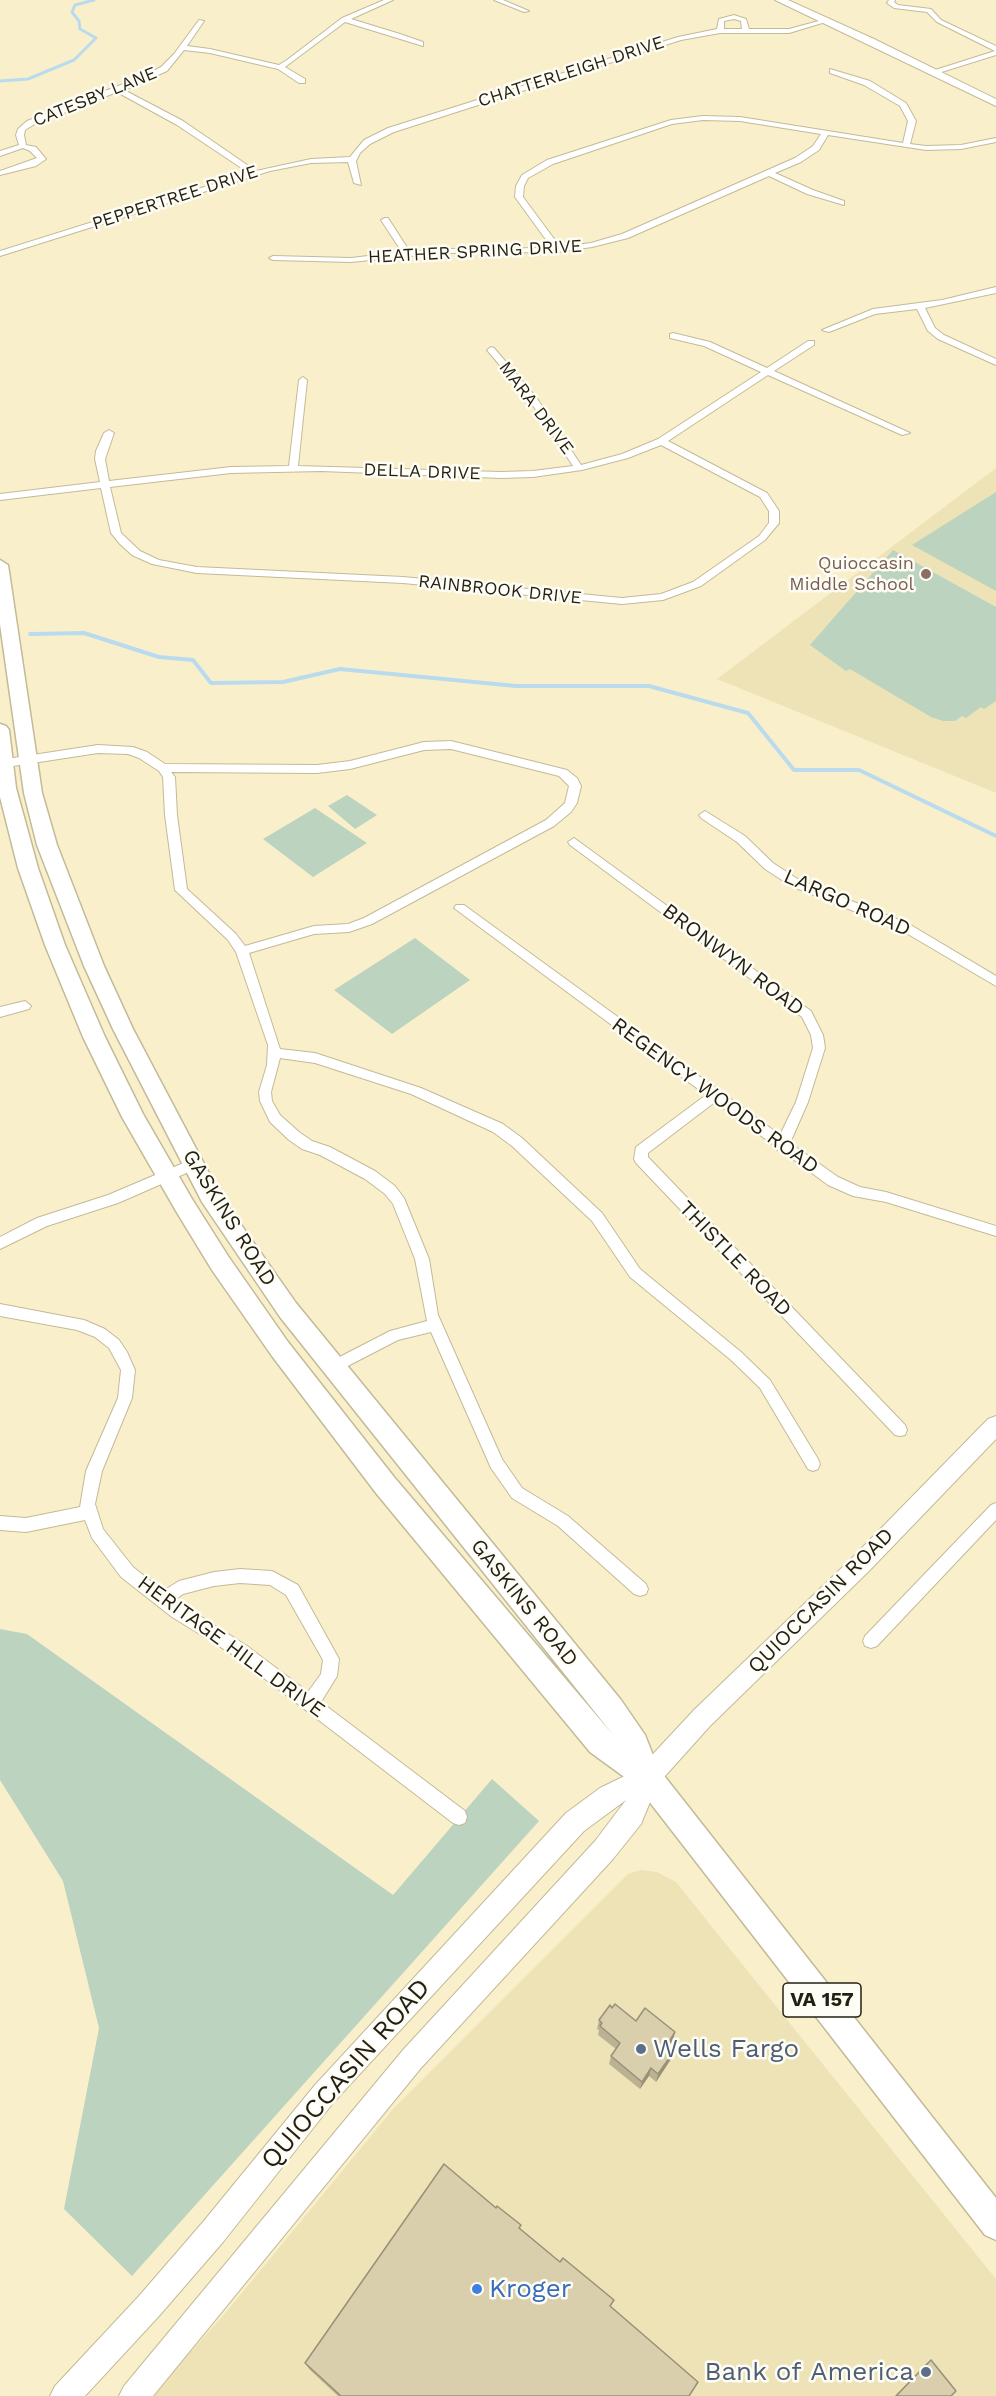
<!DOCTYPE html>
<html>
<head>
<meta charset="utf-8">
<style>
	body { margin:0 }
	canvas { display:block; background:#f9f0cb }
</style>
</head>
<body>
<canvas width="996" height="2396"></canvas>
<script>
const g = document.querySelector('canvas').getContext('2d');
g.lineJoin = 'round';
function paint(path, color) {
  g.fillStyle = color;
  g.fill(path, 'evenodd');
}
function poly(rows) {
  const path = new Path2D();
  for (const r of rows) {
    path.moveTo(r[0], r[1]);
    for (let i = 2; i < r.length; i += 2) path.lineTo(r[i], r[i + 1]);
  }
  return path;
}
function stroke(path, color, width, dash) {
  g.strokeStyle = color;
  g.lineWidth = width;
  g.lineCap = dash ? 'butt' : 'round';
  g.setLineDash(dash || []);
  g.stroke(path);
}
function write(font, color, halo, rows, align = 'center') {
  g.font = font + ' "Work Sans",sans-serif';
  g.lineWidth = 5;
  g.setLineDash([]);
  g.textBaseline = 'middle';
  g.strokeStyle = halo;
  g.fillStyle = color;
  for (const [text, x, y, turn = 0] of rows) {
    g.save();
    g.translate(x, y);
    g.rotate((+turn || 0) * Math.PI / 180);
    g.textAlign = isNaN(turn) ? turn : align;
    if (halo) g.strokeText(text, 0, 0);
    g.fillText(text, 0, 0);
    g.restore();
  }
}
paint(poly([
	[996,468,996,793,717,679],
	[641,1870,657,1872,676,1882,996,2279,996,2396,150,2396,223,2316,393,2109,628,1874]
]), '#eee3b7');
paint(poly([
	[996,492,996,591,912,545],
	[893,550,996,607,996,701,984,709,981,707,966,718,962,716,955,721,943,721,931,717,850,669,846,671,810,645],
	[347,795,377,815,355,829,328,806],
	[315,808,367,843,313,877,263,839],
	[415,938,470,980,392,1034,334,990],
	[0,1629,27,1634,393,1895,492,1779,539,1821,132,2276,64,2209,99,2028,63,1881,0,1780]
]), '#bbd3bf');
stroke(poly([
	[0,81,28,79,74,60,96,38,80,29,79,21,72,12,75,5,94,0]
]), '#badbed', 3);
stroke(poly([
	[30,634,84,633,159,657,193,660,211,683,283,682,340,669,516,686,649,686,748,713,794,770,859,770,996,836]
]), '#badbed', 4);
const minor = poly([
	[384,0,393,0,351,19,400,34,423,42,423,46,345,22,285,67,305,79,305,83,299,83,278,69,210,53,184,50,167,71,124,90,183,121,256,171,311,159,350,157,364,140,388,128,678,37,717,29,719,19,734,15,746,19,749,29,789,29,826,19,829,21,789,33,720,33,681,40,394,132,370,144,360,153,356,161,361,185,354,183,348,162,311,163,270,171,0,256,0,251,249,173,177,125,117,92,33,125,25,130,24,135,26,145,36,147,46,159,36,166,0,175,0,171,37,158,30,151,23,148,0,156,0,151,19,145,16,135,18,129,27,121,144,76,161,67,174,54,199,20,204,21,187,46,210,49,279,65,287,60,342,18,384,0],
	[734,19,741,21,742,29,724,29,724,21,734,19],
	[494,0,503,0,529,11,524,12,494,0],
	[889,0,895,0,894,2,898,5,931,9,941,20,996,46,996,55,932,75,932,71,995,51,937,22,927,12,894,8,887,3,889,0],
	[830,69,870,81,906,103,916,121,910,144,926,146,961,145,996,138,996,142,961,149,926,150,828,135,819,150,801,162,775,173,813,190,844,201,844,205,807,194,769,176,628,238,592,247,558,252,440,253,351,262,273,260,269,258,273,256,351,258,402,252,381,220,385,218,388,218,410,252,440,249,552,248,515,197,516,186,522,175,547,160,671,120,703,116,740,117,903,143,908,121,900,106,864,85,830,73,830,69],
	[703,120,740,121,821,134,813,146,795,158,622,234,591,243,560,247,523,197,524,186,528,178,553,164,672,124,703,120],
	[996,287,996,293,925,308,935,328,944,335,996,359,996,365,938,339,928,331,917,309,875,314,829,332,822,330,873,309,942,300,996,287],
	[673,333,710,342,767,368,808,341,814,341,814,345,774,371,910,433,902,435,768,375,668,441,767,493,779,511,779,523,765,540,701,586,663,600,622,604,403,583,197,573,152,564,132,555,120,544,111,533,101,488,0,500,0,494,100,482,95,459,96,451,104,433,109,430,114,433,105,459,109,481,231,467,289,466,299,380,303,377,307,380,298,466,501,472,533,471,573,466,530,401,487,350,491,347,494,348,536,397,581,465,622,454,658,439,761,372,704,346,670,338,670,334,673,333],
	[661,445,760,497,769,511,769,523,759,536,693,582,661,594,622,598,403,577,197,567,159,560,140,551,121,533,110,487,231,473,321,471,501,478,533,477,582,470,628,458,661,445],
	[451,741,567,770,577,778,581,786,577,803,571,812,554,826,372,924,349,932,314,934,249,953,280,1049,315,1053,421,1088,503,1124,522,1138,602,1213,640,1269,741,1352,770,1380,818,1459,820,1464,818,1469,813,1471,808,1469,760,1388,731,1360,630,1277,592,1221,512,1146,493,1132,411,1094,315,1063,280,1058,271,1092,272,1101,280,1115,299,1132,312,1141,330,1147,375,1171,395,1186,404,1198,429,1259,438,1315,502,1459,522,1488,568,1516,646,1584,648,1589,646,1594,640,1596,634,1594,558,1526,512,1498,491,1468,431,1332,398,1340,338,1371,333,1373,328,1371,326,1367,328,1363,390,1331,427,1321,415,1259,393,1204,385,1194,365,1179,320,1155,302,1149,289,1140,270,1122,260,1101,259,1092,267,1065,268,1045,236,952,228,940,175,890,165,815,163,777,159,771,139,758,128,754,98,753,0,768,0,760,98,745,133,747,147,752,165,764,317,765,350,761,424,742,451,741],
	[451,749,559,776,569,786,565,803,546,820,364,918,348,924,314,926,245,946,236,934,187,889,177,815,175,777,171,772,317,773,350,769,424,750,451,749],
	[705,811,745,836,773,863,799,880,909,924,996,976,996,986,901,930,791,886,765,869,737,842,701,818,699,815,705,811],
	[574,838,811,1011,823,1035,825,1048,808,1102,790,1143,838,1177,860,1187,886,1192,996,1226,996,1236,886,1202,853,1196,828,1185,782,1151,777,1150,775,1146,715,1102,648,1153,648,1157,905,1425,907,1430,905,1435,900,1436,895,1435,636,1163,634,1159,636,1147,706,1095,454,908,456,905,464,905,780,1135,796,1102,813,1048,811,1035,802,1017,570,845,568,842,574,838],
	[25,1001,31,1006,29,1009,0,1017,0,1007,25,1001],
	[193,1159,198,1160,200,1164,198,1168,118,1203,47,1226,0,1249,0,1237,37,1218,108,1195,193,1159],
	[0,1304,84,1320,105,1329,119,1340,127,1352,135,1370,132,1398,102,1471,95,1504,103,1529,133,1567,163,1591,179,1581,214,1572,240,1569,272,1571,298,1585,339,1659,337,1676,321,1702,465,1811,467,1817,465,1823,459,1825,453,1823,235,1656,172,1617,121,1577,92,1538,85,1520,26,1532,0,1530,0,1516,26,1518,80,1507,86,1471,118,1398,121,1370,109,1348,95,1337,77,1330,0,1316,0,1304],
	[240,1583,270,1585,286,1595,323,1660,321,1674,308,1692,247,1646,175,1600,183,1594,214,1586,240,1583],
	[996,1503,996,1520,877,1646,871,1648,865,1646,863,1641,865,1636,991,1505,996,1503]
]);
const tertiary = poly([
	[775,0,788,0,874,39,996,99,996,106,775,0]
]);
const secondary = poly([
	[996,1416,996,1439,869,1571,710,1726,657,1785,641,1824,613,1859,421,2068,153,2396,119,2396,124,2386,403,2050,595,1841,626,1800,584,1831,333,2103,223,2242,159,2316,85,2396,50,2396,55,2386,139,2296,203,2222,315,2085,566,1813,600,1788,639,1769,694,1710,853,1557,988,1419,996,1416]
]);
const primary = poly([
	[0,560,8,565,42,793,57,845,104,966,133,1029,221,1196,296,1303,621,1700,645,1735,658,1768,996,2198,996,2240,985,2235,638,1787,590,1752,376,1493,272,1356,212,1270,176,1211,122,1117,83,1037,45,945,18,868,0,797,0,724,6,726,9,730,16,788,38,868,65,945,105,1037,143,1114,192,1199,228,1256,288,1342,394,1477,614,1736,280,1317,202,1202,113,1029,84,966,37,845,24,793,0,624,0,560]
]);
stroke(minor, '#c3ba97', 2);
stroke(tertiary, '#c3ba97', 2);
stroke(secondary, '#c3ba97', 2);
stroke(primary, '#c3ba97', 3);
paint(minor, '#fff');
paint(tertiary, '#fff');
paint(secondary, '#fff');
paint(primary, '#fff');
paint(poly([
	[599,2020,636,2021,675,2032,673,2040,669,2047,674,2051,671,2059,656,2082,649,2076,640,2089,609,2064,611,2056,616,2049,598,2035,599,2030,597,2029],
	[521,2229,611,2308,689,2396,338,2396,309,2369,305,2363],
	[931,2360,951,2396,895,2396,927,2363]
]), '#bbb294');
paint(poly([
	[675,2032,673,2040,664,2053,667,2045],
	[674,2051,671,2059,656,2082,658,2074],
	[651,2068,649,2076,640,2089,642,2082]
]), '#989178');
const building = poly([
	[615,2004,636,2021,645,2008,675,2032,667,2045,674,2051,658,2074,651,2068,642,2082,611,2056,620,2043,600,2026,602,2023,599,2020,610,2005,612,2008,615,2004],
	[444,2164,496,2208,497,2206,521,2225,519,2228,560,2262,563,2258,614,2300,610,2306,698,2382,689,2396,341,2396,305,2363,444,2164],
	[931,2360,956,2391,951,2396,896,2396,931,2360]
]);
paint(building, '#d9cfac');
stroke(building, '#989178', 1.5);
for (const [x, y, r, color] of [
	[926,574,6,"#8d6e63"],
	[641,2049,6,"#5c6f8a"],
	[477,2289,6,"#3f7fe0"],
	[926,2372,6,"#5c6f8a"]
]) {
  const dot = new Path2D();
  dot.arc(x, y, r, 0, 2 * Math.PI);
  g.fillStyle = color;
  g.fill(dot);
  stroke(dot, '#fefdf5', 2);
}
write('18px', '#231f12', '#fefdf5', [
	["CHATTERLEIGH DRIVE",571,72,-18],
	["CATESBY LANE",95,97,-22],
	["PEPPERTREE DRIVE",175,198,-18],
	["HEATHER SPRING DRIVE",475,252,-3],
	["MARA DRIVE",536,408,53],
	["DELLA DRIVE",422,472,2],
	["RAINBROOK DRIVE",500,590,6]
]);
write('18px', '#785e54', '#fefdf5', [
	["Quioccasin",914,564],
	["Middle School",914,585]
], 'right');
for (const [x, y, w] of [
	[822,2000,78]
]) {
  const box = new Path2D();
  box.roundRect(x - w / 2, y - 17, w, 34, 4.5);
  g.fillStyle = '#fefdf5';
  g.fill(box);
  stroke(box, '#231f12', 1.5);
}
write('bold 20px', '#231f12', null, [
	["VA 157",822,2000]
]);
write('21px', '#231f12', '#fefdf5', [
	["LARGO ROAD",847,903,24],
	["BRONWYN ROAD",733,960,37],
	["REGENCY WOODS ROAD",715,1096,36],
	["GASKINS ROAD",229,1218,58],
	["THISTLE ROAD",735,1259,46],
	["QUIOCCASIN ROAD",821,1601,-45],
	["GASKINS ROAD",524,1603,51],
	["HERITAGE HILL DRIVE",231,1647,36]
]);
write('26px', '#4e5e75', '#fefdf5', [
	["Wells Fargo",653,2049],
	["Bank of America",914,2372,"right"]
], 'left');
write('26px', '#231f12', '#fefdf5', [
	["QUIOCCASIN ROAD",346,2074,-49]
]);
write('26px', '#366cbe', '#fefdf5', [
	["Kroger",489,2289]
], 'left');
</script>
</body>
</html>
